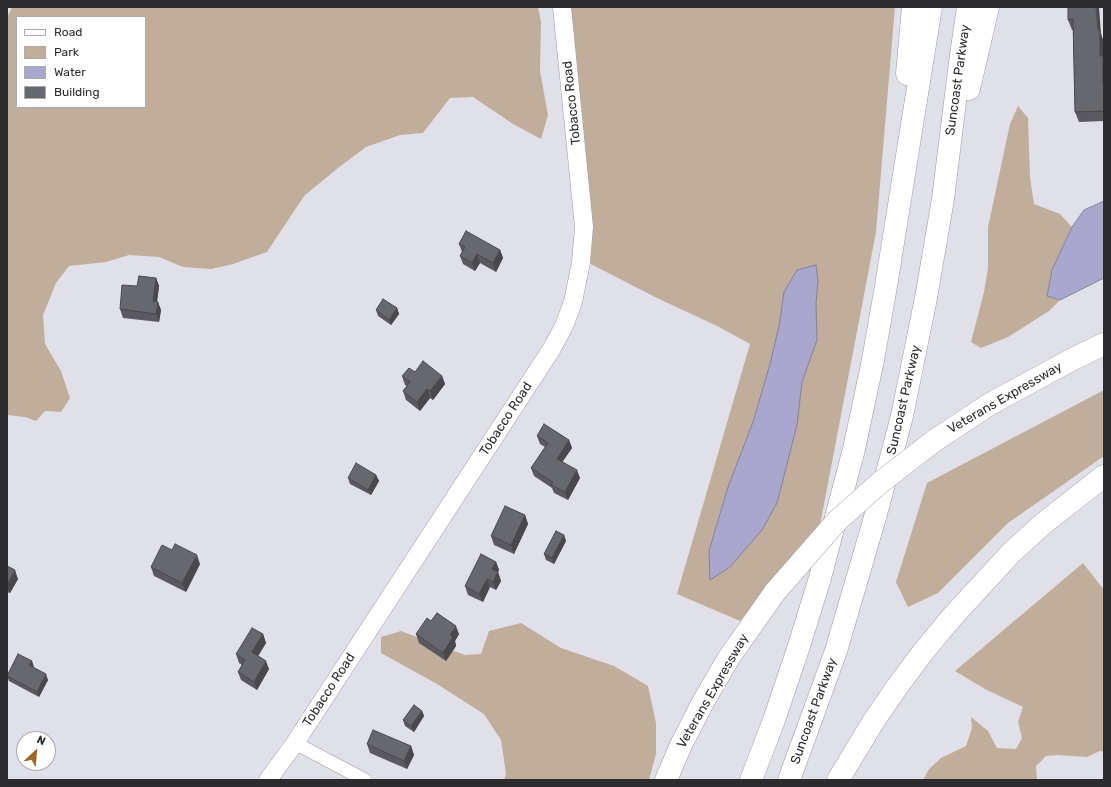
<!DOCTYPE html>
<html>
<head>
<meta charset="utf-8">
<style>
	body { margin:0 }
	#map { position:relative; width:1111px; height:787px; overflow:hidden; background:#e0e0e8; font-family:Rubik,sans-serif }
	canvas { display:block }
	.frame { position:absolute; inset:0; border:8px solid #2c2c2f; pointer-events:none }
	.legend { position:absolute; left:16px; top:16px; width:130px; height:92px; box-sizing:border-box; background:#fff; border:1px solid #ababac; margin:0; padding:5px 7px; list-style:none; font-size:12px; color:#2c2c2f }
	.legend li { display:flex; align-items:center; gap:8px; height:20px }
	.legend b { width:20px; border:1px solid #ababac }
	.north { position:absolute; left:16px; top:731px; width:40px; height:40px; box-sizing:border-box; background:#fff; border:1px solid #ababac; border-radius:50%; rotate:26deg; font-size:11px; font-weight:700; line-height:16px; text-align:center; color:#2c2c2f }
	.north::after { content:''; display:block; margin:auto; width:14px; height:18px; background:#a06925; clip-path:polygon(50% 0,100% 100%,50% 72%,0 100%) }
</style>
</head>
<body>
<div id="map">
<canvas width="1111" height="787"></canvas>
<div class="frame"></div>
<ul class="legend">
<li><b style="height:5px;background:#fff"></b>Road</li>
<li><b style="height:11px;background:#c0ae9b"></b>Park</li>
<li><b style="height:11px;background:#a9a7cd"></b>Water</li>
<li><b style="height:11px;background:#67676e"></b>Building</li>
</ul>
<div class="north">N</div>
</div>
<script>
const g = document.querySelector('canvas').getContext('2d');
g.lineJoin = 'round';
function paint(path, color) {
  g.fillStyle = color;
  g.fill(path, 'evenodd');
}
function poly(rows) {
  const path = new Path2D();
  for (const r of rows) {
    path.moveTo(r[0], r[1]);
    for (let i = 2; i < r.length; i += 2) path.lineTo(r[i], r[i + 1]);
  }
  return path;
}
function stroke(path, color, width, dash) {
  g.strokeStyle = color;
  g.lineWidth = width;
  g.lineCap = dash ? 'butt' : 'round';
  g.setLineDash(dash || []);
  g.stroke(path);
}
function write(font, color, halo, rows, align = 'center') {
  g.font = font + ' Rubik,sans-serif';
  g.lineWidth = 4;
  g.setLineDash([]);
  g.textBaseline = 'middle';
  g.strokeStyle = halo;
  g.fillStyle = color;
  for (const [text, x, y, turn = 0] of rows) {
    g.save();
    g.translate(x, y);
    g.rotate((+turn || 0) * Math.PI / 180);
    g.textAlign = isNaN(turn) ? turn : align;
    if (halo) g.strokeText(text, 0, 0);
    g.fillText(text, 0, 0);
    g.restore();
  }
}
paint(poly([
	[12,7,538,7,541,22,540,71,548,115,541,139,513,124,473,97,450,98,423,133,400,135,366,147,338,168,304,196,267,252,233,264,211,269,183,267,159,257,129,255,106,262,69,266,56,283,43,315,45,344,61,371,70,398,61,412,45,411,36,421,25,417,7,415,7,18],
	[17,17,145,17,145,107,17,107],
	[563,7,895,7,876,232,820,525,740,621,677,594,750,344,719,327,657,298,577,257,581,214],
	[1018,106,1028,118,1030,178,1034,204,1060,214,1072,227,1052,270,1048,296,1060,300,1049,311,1008,337,981,348,971,342,984,292,988,268,988,227,1010,124],
	[1104,390,1104,456,1008,523,938,593,908,607,896,582,927,483],
	[1083,563,1104,590,1104,752,1100,751,1087,757,1058,755,1046,756,1036,766,1037,780,923,780,929,769,941,758,966,746,972,728,971,717,988,731,997,748,1016,749,1022,738,1018,722,1023,707,985,689,955,671],
	[521,623,561,648,614,666,648,686,656,723,656,754,649,780,504,780,506,774,501,740,484,714,437,684,381,653,381,637,401,631,465,655,481,654,489,631]
]), '#c0ae9b');
const water = poly([
	[1104,201,1104,278,1060,300,1047,296,1052,270,1072,227,1084,210,1104,201],
	[816,265,818,281,816,304,817,340,802,382,797,425,777,503,762,530,730,567,710,580,709,551,728,487,753,422,770,364,779,326,784,292,797,270,816,265]
]);
paint(water, '#a9a7cd');
stroke(water, '#84829e', 1);
const street = poly([
	[295,743,365,780]
]);
const secondary = poly([
	[268,780,295,743,551,350,564,326,573,302,581,262,584,227,562,7]
]);
const highway = poly([
	[907,74,913,7],
	[969,89,988,7],
	[934,441,990,404,1071,360,1104,344],
	[666,780,681,745,702,704,728,659,775,592],
	[751,780,774,720,798,649,820,578,854,449,873,360,886,286,931,7],
	[789,780,836,651,876,514,902,416,926,298,943,199,960,62,968,7],
	[838,780,873,722,897,687,923,652,953,616,1012,552,1044,523,1104,476]
]);
stroke(street, '#9c9ba3', 14);
stroke(secondary, '#9c9ba3', 19);
stroke(highway, '#9c9ba3', 23);
stroke(street, '#fff', 13);
stroke(secondary, '#fff', 18);
stroke(highway, '#fff', 22);
const highwayBridge = poly([
	[775,592,838,520,881,482,934,441]
]);
stroke(highwayBridge, '#9c9ba3', 23, []);
stroke(highwayBridge, '#fff', 22);
paint(poly([
	[1068,7,1101,34,1103,40,1104,121,1079,122,1075,112,1073,30,1072,30,1068,20],
	[459,244,500,250,503,258,496,272,480,263,475,271,463,264,460,256,462,252],
	[156,278,159,286,157,301,161,310,159,322,123,318,120,309,137,286],
	[397,308,399,314,391,325,378,316,376,310],
	[415,372,442,376,445,384,433,400,430,398,420,411,406,400,403,391,407,386,405,385,402,376],
	[537,436,569,440,572,448,562,462,580,478,568,500,554,493,552,488,534,476,531,468,545,447,540,444],
	[376,475,379,481,371,495,350,484,348,478],
	[525,515,528,524,514,554,494,545,491,536],
	[564,535,566,541,554,564,546,560,544,554],
	[496,562,499,570,498,572,501,581,496,590,490,587,483,602,468,595,465,586],
	[200,564,186,592,154,576,151,567],
	[7,566,18,579,10,593,7,592],
	[431,621,459,634,455,641,456,646,446,661,419,643,416,634],
	[263,634,266,643,258,656,269,669,257,690,241,680,238,672,242,665,239,663,236,654],
	[32,661,33,667,48,680,39,697,9,681,7,676],
	[422,711,424,716,414,732,405,726,403,720],
	[367,744,411,746,414,755,407,769,370,753]
]), '#59595f');
paint(poly([
	[1096,7,1099,7,1101,34,1103,40,1104,86,1098,30],
	[500,250,503,258,496,272,493,263],
	[477,254,480,263,475,271,472,263],
	[156,278,159,286,156,310,153,301],
	[158,302,161,310,159,322,156,314],
	[397,308,399,314,391,325,389,320],
	[442,376,445,384,433,400,430,391],
	[427,389,430,398,420,411,417,402],
	[569,440,572,448,559,467,557,459],
	[577,470,580,478,568,500,565,492],
	[376,475,379,481,371,495,368,490],
	[525,515,528,524,514,554,511,545],
	[564,535,566,541,554,564,552,558],
	[197,555,200,564,186,592,182,583],
	[496,562,499,570,495,577,492,569],
	[15,570,18,579,10,593,7,585],
	[498,572,501,581,496,590,493,582],
	[487,579,490,587,483,602,479,594],
	[456,626,459,634,455,641,456,646,446,661,443,653,450,635],
	[263,634,266,643,255,661,252,652],
	[32,661,34,667,31,671,29,665],
	[266,661,269,669,257,690,254,682],
	[46,674,48,680,39,697,37,692],
	[422,711,424,716,414,732,411,726],
	[411,746,414,755,407,769,404,761]
]), '#48484d');
const building = poly([
	[1068,7,1096,7,1098,30,1100,30,1100,56,1103,56,1103,84,1104,84,1104,111,1075,112,1073,19,1068,20,1068,7],
	[466,231,500,250,493,263,477,254,472,263,460,256,465,247,459,244,466,231],
	[139,276,156,278,153,301,158,302,156,314,120,309,122,285,137,286,139,276],
	[383,299,397,308,389,320,376,310,383,299],
	[423,361,442,376,430,391,427,389,417,402,403,391,410,382,402,376,409,368,415,372,423,361],
	[544,424,569,440,557,459,577,470,565,492,551,485,553,482,531,468,548,443,537,436,544,424],
	[356,463,376,475,368,490,348,478,356,463],
	[505,506,525,515,511,545,491,536,505,506],
	[556,531,564,535,552,558,544,554,556,531],
	[175,544,197,555,182,583,151,567,162,545,172,550,175,544],
	[481,554,496,562,492,569,498,572,493,582,487,579,479,594,465,586,481,554],
	[7,566,15,570,7,585,7,566],
	[437,613,456,626,450,635,453,637,443,653,416,634,427,618,431,621,437,613],
	[252,628,263,634,252,652,266,661,254,682,238,672,245,660,236,654,252,628],
	[18,654,32,661,29,665,46,674,37,692,7,676,18,654],
	[414,705,422,711,411,726,403,720,414,705],
	[373,730,411,746,404,761,367,744,373,730]
]);
paint(building, '#67676e');
stroke(building, '#48484d', 1);
write('13px', '#2c2c2f', '#fff', [
	["Suncoast Parkway",958,80,-82],
	["Tobacco Road",572,103,-96],
	["Veterans Expressway",1005,398,-30],
	["Suncoast Parkway",904,400,-77],
	["Tobacco Road",506,419,-57],
	["Tobacco Road",329,690,-57],
	["Veterans Expressway",713,691,-60],
	["Suncoast Parkway",814,711,-70]
]);
</script>
</body>
</html>
